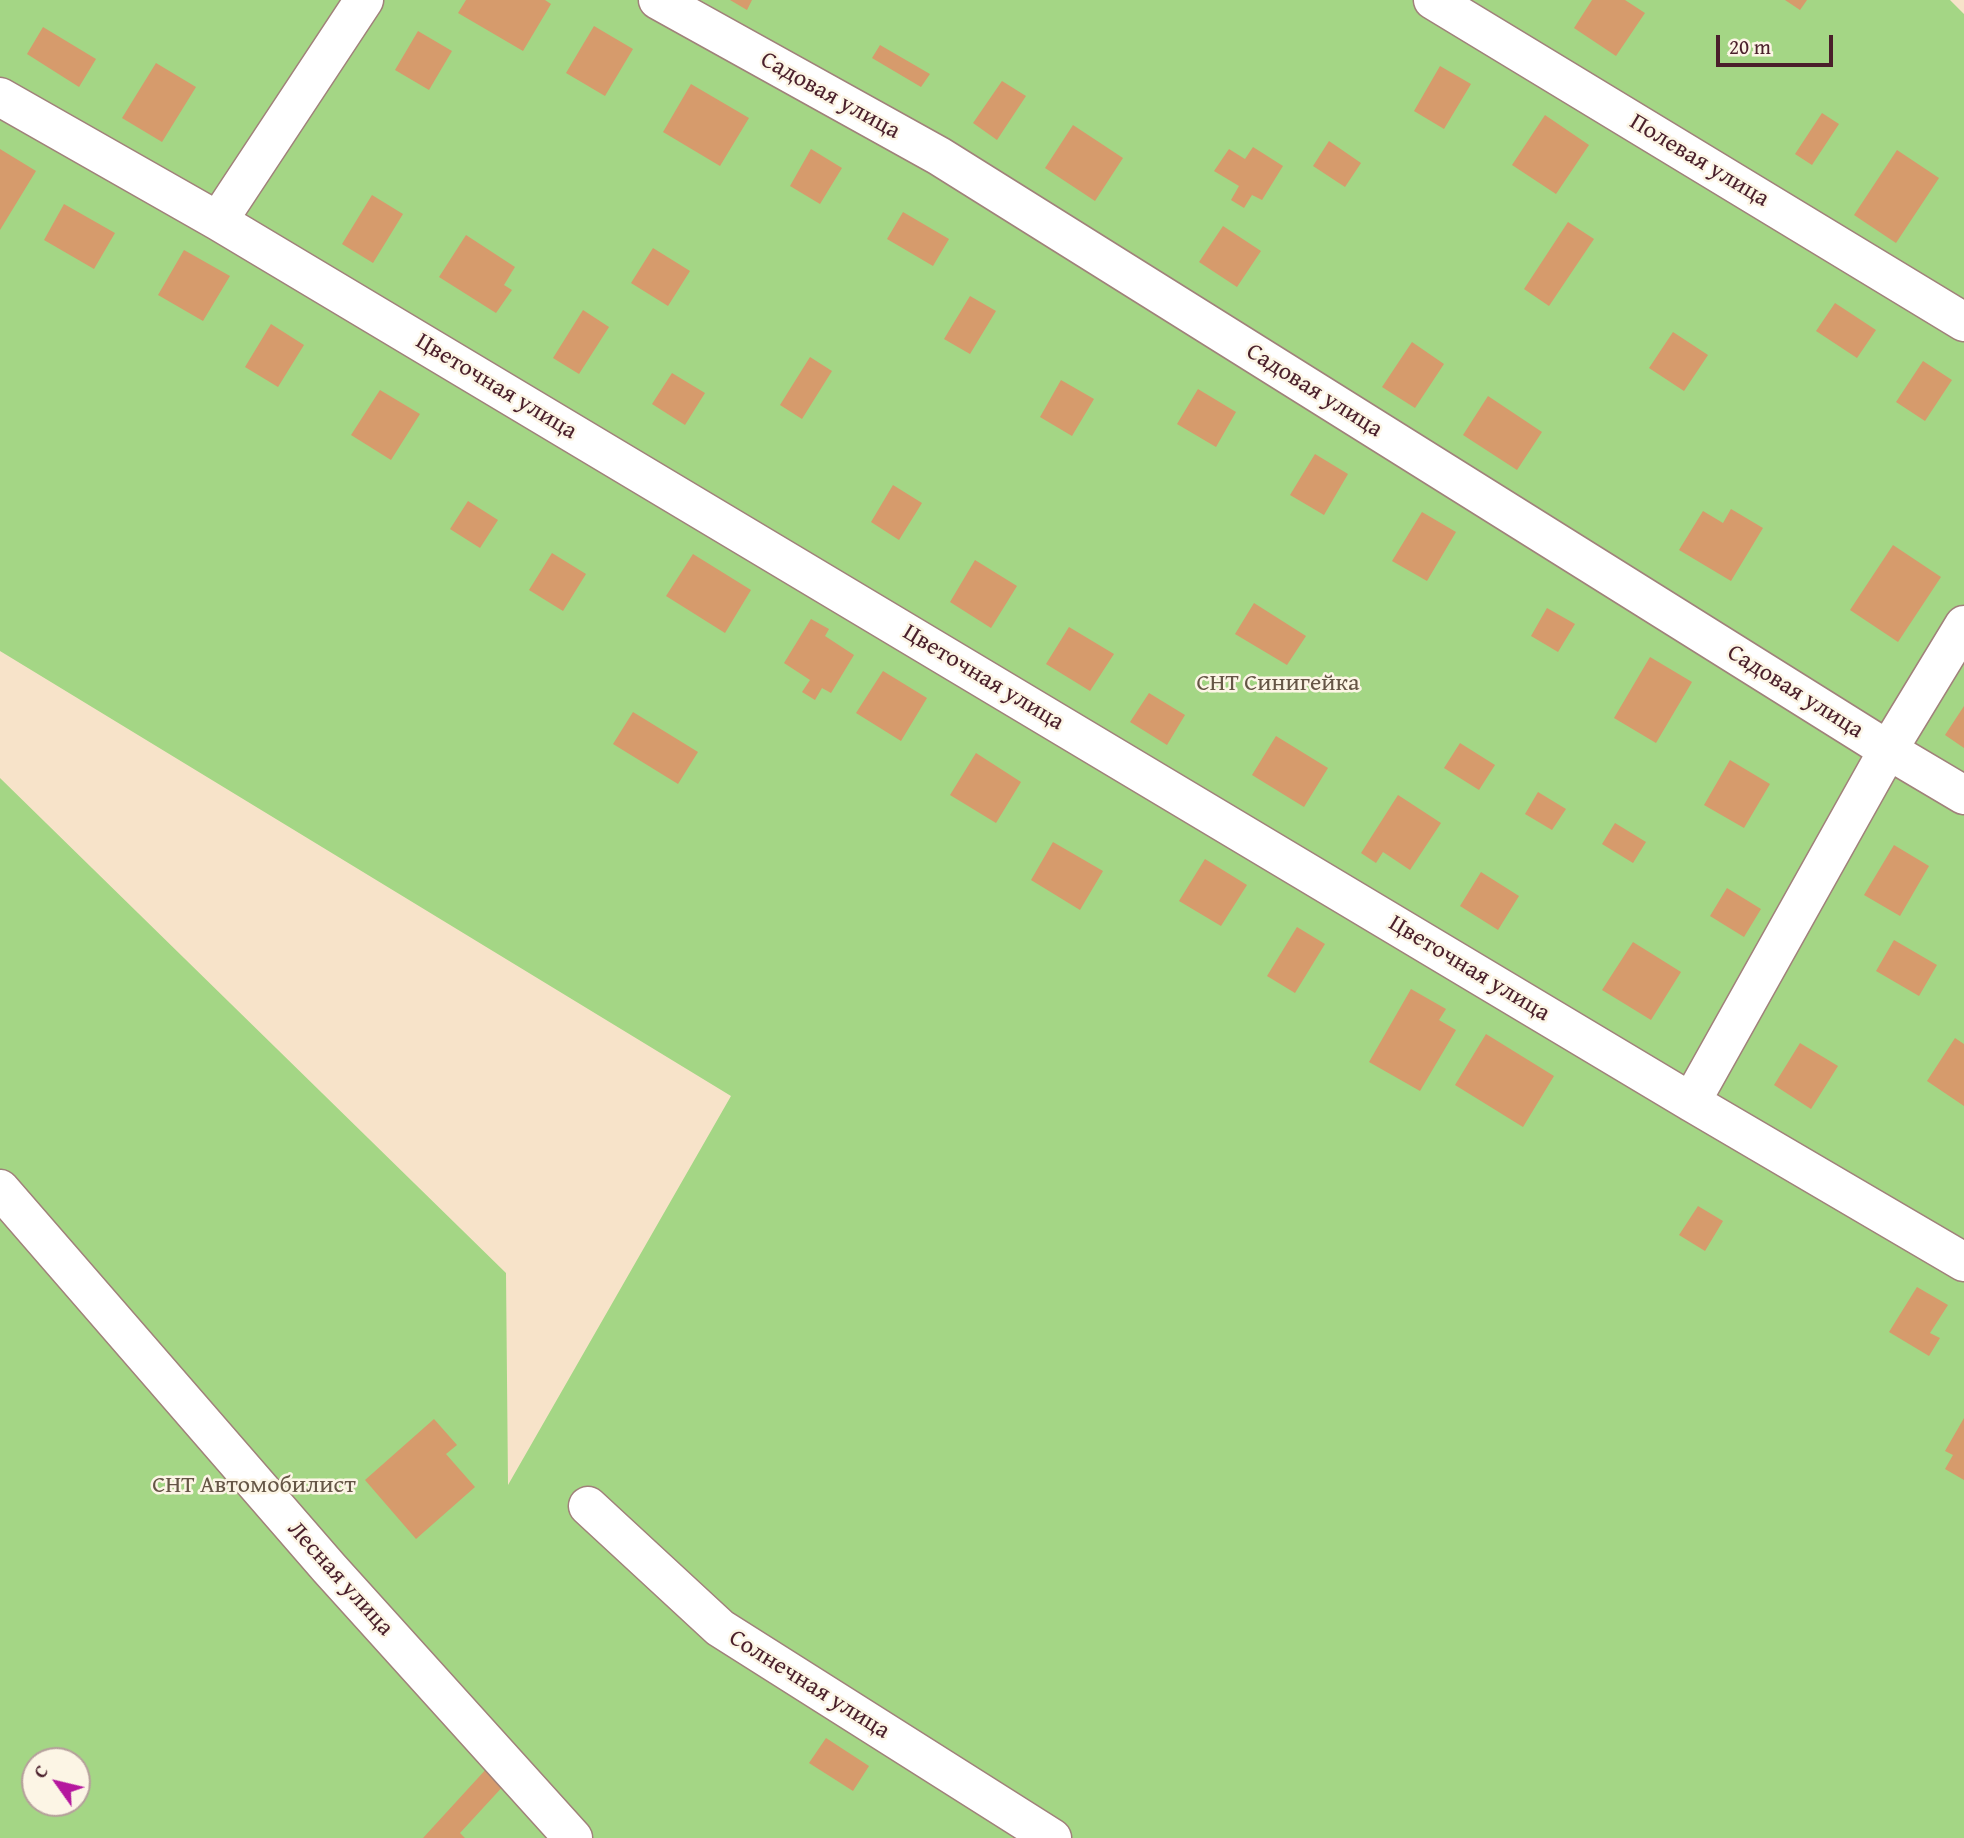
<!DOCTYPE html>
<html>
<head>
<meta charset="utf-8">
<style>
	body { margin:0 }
	#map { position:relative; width:1964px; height:1838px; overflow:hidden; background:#f7e3c9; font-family:"Gentium Book Plus",serif }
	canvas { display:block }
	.north { position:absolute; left:21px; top:1747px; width:70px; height:70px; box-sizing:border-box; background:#fcf5e5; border:2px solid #b59f9b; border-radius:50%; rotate:304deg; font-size:19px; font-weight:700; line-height:28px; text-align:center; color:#4a1f2b }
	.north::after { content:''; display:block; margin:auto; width:24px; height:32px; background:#b5179e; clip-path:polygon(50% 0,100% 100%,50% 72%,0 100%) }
	.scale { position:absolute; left:1716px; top:35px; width:117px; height:32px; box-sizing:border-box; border:4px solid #4a1f2b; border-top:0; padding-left:9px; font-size:21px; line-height:24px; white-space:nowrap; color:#4a1f2b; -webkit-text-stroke:5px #fcf5e5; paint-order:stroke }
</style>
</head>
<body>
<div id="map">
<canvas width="1964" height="1838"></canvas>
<div class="north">С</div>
<div class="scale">20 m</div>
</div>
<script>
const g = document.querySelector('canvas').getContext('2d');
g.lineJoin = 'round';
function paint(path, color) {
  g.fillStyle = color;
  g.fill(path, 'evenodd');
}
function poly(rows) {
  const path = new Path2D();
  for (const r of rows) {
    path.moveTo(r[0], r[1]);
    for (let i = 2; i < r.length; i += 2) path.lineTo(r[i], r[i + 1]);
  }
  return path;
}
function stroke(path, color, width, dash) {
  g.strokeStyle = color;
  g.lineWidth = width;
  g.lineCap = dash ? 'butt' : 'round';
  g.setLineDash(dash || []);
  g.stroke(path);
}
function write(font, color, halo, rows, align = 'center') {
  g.font = font + ' "Gentium Book Plus",serif';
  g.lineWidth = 5;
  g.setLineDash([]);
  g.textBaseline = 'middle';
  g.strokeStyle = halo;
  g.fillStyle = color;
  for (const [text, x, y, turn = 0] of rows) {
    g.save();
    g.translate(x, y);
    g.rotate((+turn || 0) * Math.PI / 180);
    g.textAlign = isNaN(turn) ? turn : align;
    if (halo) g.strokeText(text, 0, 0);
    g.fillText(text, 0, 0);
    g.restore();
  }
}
paint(poly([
	[0,0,1950,0,1964,14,1964,1838,0,1838,0,778,506,1273,508,1485,731,1096,0,651],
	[35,1761,77,1761,77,1803,35,1803]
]), '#a4d685');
paint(poly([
	[466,0,545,0,551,4,523,51,458,13],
	[730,0,752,0,747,10],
	[1592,0,1625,0,1645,13,1616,56,1574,28],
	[1785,0,1807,0,1800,10],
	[594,26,633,49,605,96,566,73],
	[43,27,96,59,79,87,27,54],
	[418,31,452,51,429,90,395,70],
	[880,45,930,74,921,87,872,58],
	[156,63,196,87,162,142,122,118],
	[1440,66,1471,84,1444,129,1414,111],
	[1002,81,1026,96,997,140,973,123],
	[691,84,749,118,720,166,663,132],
	[1822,113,1839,124,1812,165,1795,154],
	[1545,115,1589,145,1556,194,1512,165],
	[1073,125,1123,158,1095,201,1045,168],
	[1329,141,1361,163,1345,187,1313,166],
	[1253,147,1283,166,1262,200,1252,195,1244,208,1231,200,1239,186,1214,171,1229,149,1245,159],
	[0,149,36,171,0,230],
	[811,149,842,168,820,204,790,186],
	[1897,150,1939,178,1896,243,1854,215],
	[372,195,403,214,373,263,342,244],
	[64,204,115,233,94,269,44,240],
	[903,212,949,239,933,266,887,239],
	[1568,222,1594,239,1549,306,1524,289],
	[1223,226,1261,251,1237,287,1199,262],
	[466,235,515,267,504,285,512,290,496,313,439,277],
	[653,248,690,271,668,306,631,283],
	[184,250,230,276,203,321,158,295],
	[970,296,996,311,970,354,944,339],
	[1835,303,1876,330,1857,358,1816,331],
	[583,310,609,327,579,374,553,358],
	[271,324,304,345,278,387,245,367],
	[1673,332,1708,355,1684,391,1649,368],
	[1412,342,1444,364,1415,408,1382,387],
	[810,357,832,371,802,419,780,405],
	[1923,361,1952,380,1925,421,1896,402],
	[672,373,705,393,685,425,652,404],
	[1061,380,1094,399,1072,436,1040,417],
	[1198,389,1236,412,1216,447,1177,424],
	[380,390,420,414,391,460,351,435],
	[1488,396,1542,432,1517,470,1463,435],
	[1315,454,1348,474,1324,515,1290,495],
	[893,485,922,503,899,540,871,522],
	[468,501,498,520,480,548,450,529],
	[1731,509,1763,528,1731,581,1679,550,1703,511,1723,523],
	[1422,512,1456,532,1427,581,1392,561],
	[1893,545,1941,577,1898,642,1850,610],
	[552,553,586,574,563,611,529,590],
	[693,554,751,590,725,633,666,596],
	[975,560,1017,586,991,628,950,602],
	[1254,603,1306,636,1287,665,1235,634],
	[1547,608,1575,624,1558,652,1531,636],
	[811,619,829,629,825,636,854,655,831,693,822,688,815,700,802,692,810,680,784,663],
	[1069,627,1114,654,1090,691,1046,664],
	[1650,657,1692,682,1656,743,1614,718],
	[883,671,927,698,901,741,856,713],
	[1149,693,1185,715,1167,745,1130,722],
	[1964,706,1964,748,1945,735],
	[633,712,698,752,678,784,613,744],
	[1276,736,1328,768,1304,807,1252,775],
	[1460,743,1495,765,1479,790,1444,768],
	[976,753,1021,782,996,823,950,795],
	[1730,760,1770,784,1744,828,1704,805],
	[1538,792,1566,809,1552,830,1525,814],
	[1398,795,1441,823,1410,870,1383,852,1376,863,1361,853],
	[1615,823,1646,842,1633,863,1602,844],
	[1053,842,1103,871,1080,910,1031,880],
	[1894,845,1929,866,1900,916,1864,895],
	[1205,859,1247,885,1221,926,1179,901],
	[1481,872,1519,896,1498,930,1460,906],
	[1727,888,1761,909,1744,937,1710,916],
	[1297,927,1325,944,1295,993,1267,976],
	[1894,940,1937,965,1919,996,1876,971],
	[1633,942,1681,972,1651,1020,1602,990],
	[1411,989,1446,1009,1439,1020,1456,1030,1420,1091,1369,1062],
	[1486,1034,1554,1076,1523,1127,1455,1085],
	[1955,1038,1964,1044,1964,1106,1927,1081],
	[1800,1043,1838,1066,1811,1109,1774,1085],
	[1698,1206,1723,1221,1705,1251,1679,1235],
	[1917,1287,1948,1305,1930,1333,1940,1338,1929,1356,1889,1332],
	[1964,1418,1964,1480,1945,1469,1953,1455,1945,1451],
	[434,1419,457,1445,446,1454,475,1487,416,1539,365,1480],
	[826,1738,869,1766,853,1791,809,1763],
	[488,1767,506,1783,460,1833,465,1838,423,1838]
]), '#d69b6c');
const minor = poly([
	[658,0,939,156,1888,750,1964,795],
	[1433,0,1964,322],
	[0,97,218,221,1691,1102,1964,1262],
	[218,221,364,0],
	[1691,1102,1888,750,1964,625],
	[0,1189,329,1568,573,1838],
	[588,1506,720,1628,1052,1838]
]);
stroke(minor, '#a0817a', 41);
stroke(minor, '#fff', 38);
write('24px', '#4a1f2b', '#fcf5e5', [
	["Садовая улица",830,96,29],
	["Полевая улица",1699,161,31],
	["Цветочная улица",496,387,31],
	["Садовая улица",1314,391,32],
	["Цветочная улица",983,678,31],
	["Садовая улица",1795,692,32],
	["Цветочная улица",1469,969,31],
	["Лесная улица",340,1579,48],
	["Солнечная улица",809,1685,32]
]);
write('24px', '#655646', '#fcf5e5', [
	["СНТ Синигейка",1278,684],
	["СНТ Автомобилист",254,1486]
]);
</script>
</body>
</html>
